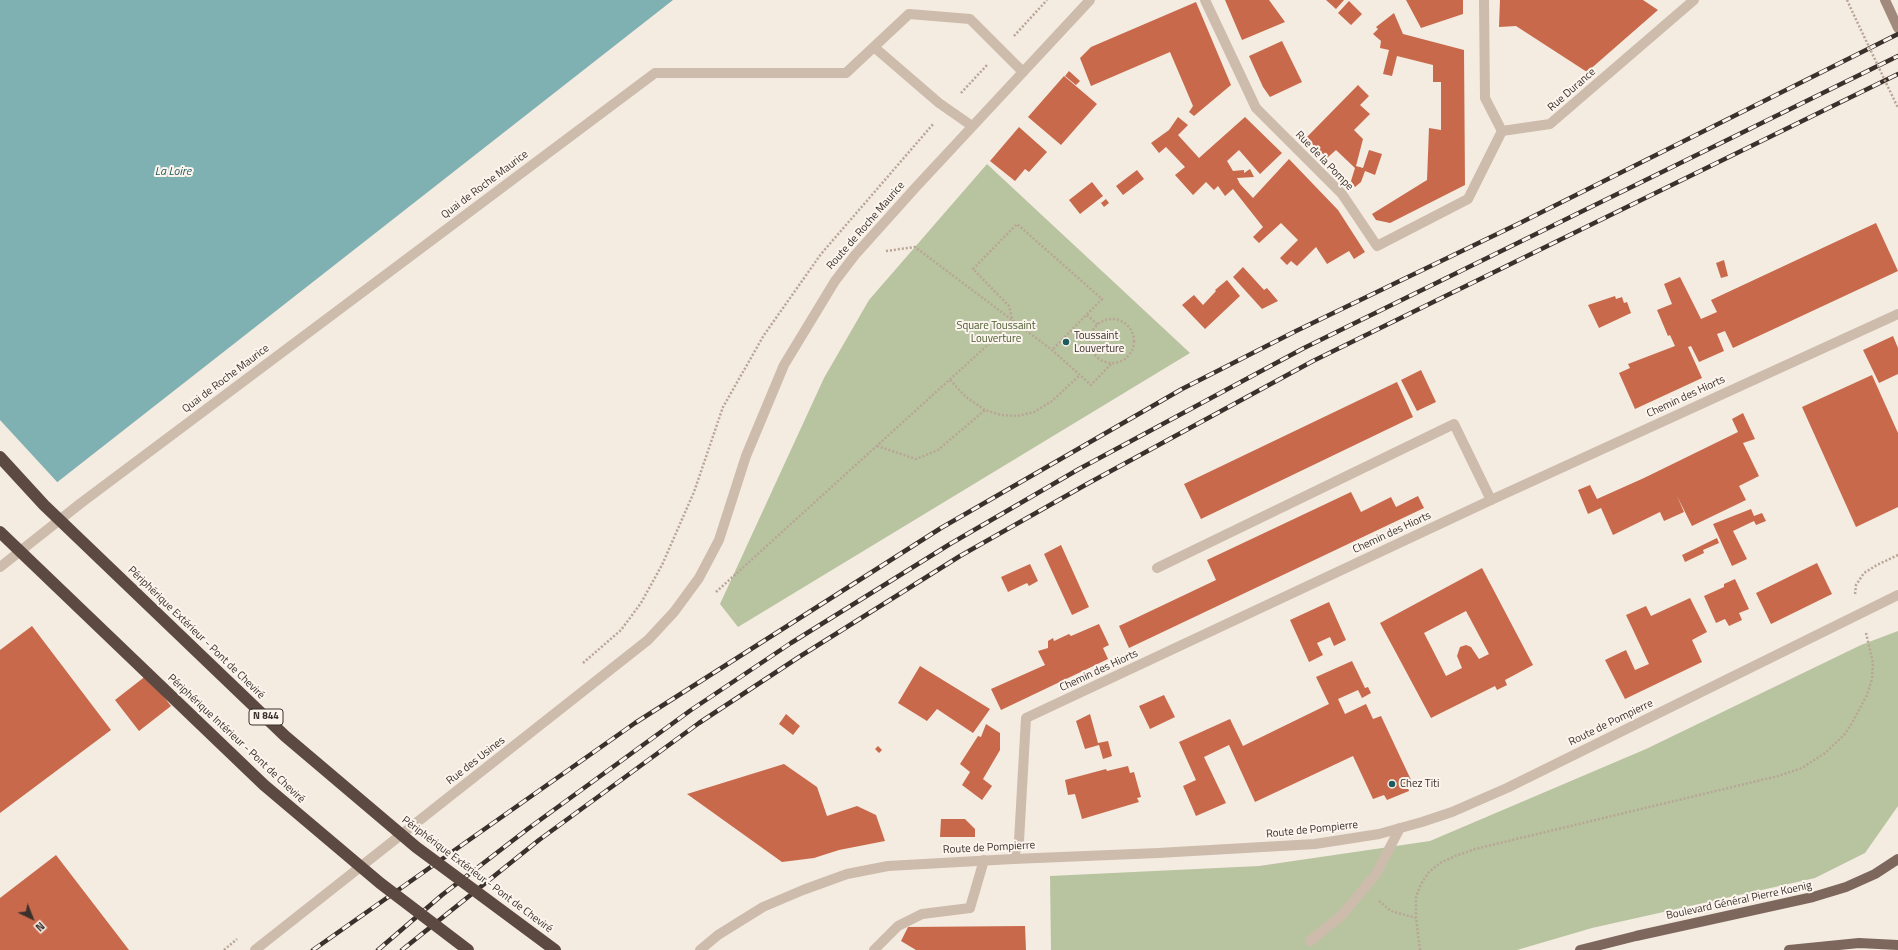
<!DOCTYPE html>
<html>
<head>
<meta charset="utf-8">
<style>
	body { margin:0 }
	#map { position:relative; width:1898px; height:950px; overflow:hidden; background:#f4ebe1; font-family:"Titillium Web",sans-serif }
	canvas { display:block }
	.north { position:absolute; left:12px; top:898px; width:40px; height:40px; -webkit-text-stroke:3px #fbf5ee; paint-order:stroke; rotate:137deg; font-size:11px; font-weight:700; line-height:16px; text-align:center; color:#3b302b }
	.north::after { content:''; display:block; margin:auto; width:14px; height:18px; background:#3b302b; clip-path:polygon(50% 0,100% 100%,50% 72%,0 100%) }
</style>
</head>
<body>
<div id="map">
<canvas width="1898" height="950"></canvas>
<div class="north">N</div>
</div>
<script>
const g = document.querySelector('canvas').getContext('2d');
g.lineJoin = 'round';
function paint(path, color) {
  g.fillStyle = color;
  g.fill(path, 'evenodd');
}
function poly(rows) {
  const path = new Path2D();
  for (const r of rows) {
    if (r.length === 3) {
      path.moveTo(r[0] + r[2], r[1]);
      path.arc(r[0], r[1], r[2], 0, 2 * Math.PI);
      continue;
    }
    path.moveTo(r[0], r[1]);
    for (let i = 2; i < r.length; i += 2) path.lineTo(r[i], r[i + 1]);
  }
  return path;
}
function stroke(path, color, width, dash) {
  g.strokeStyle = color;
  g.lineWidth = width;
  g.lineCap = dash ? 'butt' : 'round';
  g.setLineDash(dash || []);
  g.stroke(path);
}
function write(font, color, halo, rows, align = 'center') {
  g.font = font + ' "Titillium Web",sans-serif';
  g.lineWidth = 4;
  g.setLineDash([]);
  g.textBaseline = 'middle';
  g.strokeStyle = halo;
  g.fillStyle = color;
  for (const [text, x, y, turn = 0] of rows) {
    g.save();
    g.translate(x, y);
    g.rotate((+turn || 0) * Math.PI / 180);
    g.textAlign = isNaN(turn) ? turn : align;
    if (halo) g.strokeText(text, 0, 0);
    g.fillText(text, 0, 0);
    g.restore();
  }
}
paint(poly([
	[987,164,1190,353,738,627,720,604,824,378,869,300],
	[1898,631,1898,806,1865,853,1815,878,1592,928,1517,950,1051,950,1050,876,1259,866,1430,841,1646,749,1861,645]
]), '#b8c4a0');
paint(poly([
	[0,0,673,0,0,527]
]), '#7fb0b2');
paint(poly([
	[0,420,59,484,0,529]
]), '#f4ebe1');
paint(poly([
	[1225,0,1269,0,1285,22,1242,40],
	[1326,0,1344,0,1336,9],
	[1406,0,1463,0,1463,14,1421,28],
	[1500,0,1643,0,1658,10,1587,72,1516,26,1499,27],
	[1349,1,1362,14,1351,25,1338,13],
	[1196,2,1231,85,1194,116,1189,112,1193,106,1170,52,1091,86,1080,58,1091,47],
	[1394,13,1403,34,1464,50,1465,185,1390,223,1376,220,1372,214,1427,180,1429,128,1441,130,1441,82,1433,82,1433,65,1397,56,1392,76,1383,74,1389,50,1380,48,1381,41,1373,34,1378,29,1376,27],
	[1282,41,1302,82,1270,97,1263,87,1249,56],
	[1069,71,1080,81,1076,85,1065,76],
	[1064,76,1097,104,1061,145,1028,117],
	[1358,85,1369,96,1360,105,1370,114,1354,130,1363,139,1356,166,1363,168,1369,150,1382,154,1375,175,1365,171,1361,182,1355,187,1351,181,1355,168,1336,150,1327,158,1306,138],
	[1178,117,1188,125,1178,135,1199,158,1245,117,1282,153,1260,174,1239,150,1227,161,1233,171,1244,170,1244,173,1250,169,1254,177,1237,178,1240,184,1253,198,1289,159,1338,210,1365,252,1354,259,1349,251,1327,264,1316,247,1297,266,1291,261,1287,265,1280,258,1298,240,1281,223,1259,243,1253,237,1263,227,1233,189,1225,196,1218,186,1214,190,1206,182,1193,195,1175,175,1185,167,1166,147,1159,153,1151,143,1169,130],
	[1019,127,1047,152,1029,172,1025,169,1015,181,990,161],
	[1137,170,1144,179,1123,195,1116,186],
	[1092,182,1103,196,1080,214,1069,200],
	[1106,199,1109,203,1104,207,1101,203],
	[1876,223,1898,271,1733,348,1725,331,1717,334,1724,351,1699,362,1691,346,1688,347,1702,378,1635,409,1619,373,1630,368,1628,364,1675,346,1670,335,1668,336,1657,310,1672,304,1664,284,1680,277,1701,319,1717,312,1711,300],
	[1724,260,1728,276,1721,278,1716,263],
	[1243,267,1264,290,1267,288,1278,301,1262,309,1233,277],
	[1227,280,1240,296,1205,329,1182,305,1194,295,1203,305,1216,291,1215,290],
	[1615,296,1616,299,1622,297,1624,303,1627,302,1631,313,1599,328,1588,305],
	[1893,336,1898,348,1898,374,1879,383,1863,350],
	[1421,370,1436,402,1417,411,1401,380],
	[1872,375,1898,433,1898,507,1856,527,1802,407],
	[1397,382,1413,417,1201,519,1184,484],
	[1743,413,1755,439,1743,443,1759,476,1739,486,1746,500,1692,526,1677,496,1684,512,1664,521,1660,512,1613,535,1601,508,1588,514,1578,490,1590,485,1597,499,1644,478,1738,432,1732,419],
	[1351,492,1361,512,1391,497,1396,507,1418,496,1424,508,1129,648,1119,626,1216,580,1207,560],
	[1751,509,1754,516,1762,513,1766,521,1756,525,1754,521,1733,531,1747,559,1732,566,1713,524],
	[1717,538,1719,543,1703,550,1704,553,1685,562,1682,555],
	[1061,545,1089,607,1072,615,1044,554],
	[1817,563,1832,594,1771,624,1756,593],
	[1030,564,1038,581,1029,586,1027,583,1008,592,1001,577],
	[1482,568,1533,665,1505,680,1507,685,1497,690,1495,686,1431,718,1380,623],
	[1466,611,1489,654,1479,659,1471,647,1466,645,1460,647,1457,656,1462,668,1446,676,1424,633],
	[1735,579,1749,609,1739,613,1742,620,1729,626,1725,619,1716,623,1704,596,1724,587,1724,584],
	[1690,598,1707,632,1692,640,1702,662,1625,699,1605,660,1626,650,1635,670,1649,664,1626,615,1646,606,1651,616],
	[1329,602,1346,640,1334,646,1330,637,1317,643,1323,655,1309,662,1290,620],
	[1099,624,1109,645,1103,648,1108,659,1001,710,991,689,1045,665,1038,651,1048,648,1048,641,1053,638,1054,641,1069,634,1071,636],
	[32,626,111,730,0,813,0,650],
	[1352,661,1365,688,1368,687,1371,693,1362,698,1358,690,1338,699,1345,714,1366,704,1373,719,1381,716,1412,782,1407,785,1409,791,1387,800,1384,795,1373,799,1353,756,1255,802,1229,745,1204,757,1226,803,1196,816,1183,786,1196,780,1179,742,1230,719,1243,746,1329,704,1316,677],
	[920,666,990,709,973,733,937,709,927,721,898,703],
	[147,675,171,706,139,731,115,700],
	[1164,695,1175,717,1150,729,1139,706],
	[786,714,800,726,793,735,779,724],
	[1090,714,1098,743,1108,741,1112,756,1103,759,1099,745,1085,749,1076,721],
	[986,724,1000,733,1000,750,983,779,992,786,982,800,962,785,970,772,960,764,978,736,981,737],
	[878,746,882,750,879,753,875,749],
	[784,764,817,787,827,816,857,806,876,815,885,841,839,850,814,858,782,862,687,794],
	[1128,766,1130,773,1134,772,1141,797,1137,798,1139,802,1082,819,1075,794,1068,795,1065,780,1106,769,1107,771],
	[941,819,965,819,975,829,975,837,940,837],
	[56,855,129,950,0,950,0,898],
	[1025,926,1026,950,916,950,901,941,908,927]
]), '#c8694b');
stroke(poly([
	[1847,0,1852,11],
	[1014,36,1047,0],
	[961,93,988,64],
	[886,251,915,247,1052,350,1091,385,1112,363],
	[1087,315,1098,325],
	[1112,341,22],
	[1013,322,1009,306,973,269,1017,224,1102,299,1052,350],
	[950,380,966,397,985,410,1001,415,1017,416,1034,412,1052,401,1080,375],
	[877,446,916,459,938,450,985,410],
	[716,592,1013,322],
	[1855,594,1856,585,1864,573,1877,565,1898,555],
	[583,663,621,630,641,603,662,565,694,492,723,407,764,335,821,254,934,123],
	[1379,901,1391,911,1416,918],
	[224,950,237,939],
	[1420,950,1416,918,1416,897,1421,884,1429,872,1440,863,1455,856,1475,849,1778,776,1802,768,1825,753,1844,735,1852,723,1867,695,1872,679,1873,663,1866,633]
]), '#b9a596', 2.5, [2, 2]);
stroke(poly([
	[874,47,939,103,972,126],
	[0,567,81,503,655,73,846,73,909,14,970,19,1023,72],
	[1157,568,1454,424,1491,500],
	[1310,941,1342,915,1376,874,1400,828],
	[874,950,898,926,922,914,970,908,984,860]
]), '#cdbbac', 10);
stroke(poly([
	[1205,0,1256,108,1342,194,1377,246,1468,199,1502,131],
	[1484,0,1485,98,1502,131,1550,124,1694,0],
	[1013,859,1019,841,1026,718,1491,500,1898,314],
	[255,950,648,640,674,612,699,578,719,540,746,456,784,365,835,281,855,255,916,187,1090,0],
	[700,950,718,935,763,907,803,890,847,874,888,866,1013,859,1158,853,1315,844,1379,834,1422,822,1452,812,1507,788,1898,595]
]), '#cdbbac', 10);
stroke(poly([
	[1885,0,1898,28]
]), '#a18a7d', 10);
stroke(poly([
	[1580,950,1636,936,1813,897,1846,887,1875,874,1898,859],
	[1789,950,1859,943,1898,945]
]), '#7d675c', 10);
const rail = poly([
	[313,950,635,723,941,528,1182,389,1296,331,1522,222,1898,34],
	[378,950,442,895,529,828,691,710,791,643,950,544,1079,469,1304,348,1898,56],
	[402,950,539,840,699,723,799,657,960,556,1087,484,1313,361,1898,74]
]);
stroke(rail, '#3b302b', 4.5);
stroke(rail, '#fbf5ee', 3, [9]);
stroke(poly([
	[1852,11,1898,108]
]), '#b9a596', 2.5, [2, 2]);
stroke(poly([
	[0,457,44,505,285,736,416,847,555,950],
	[0,532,264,785,380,883,468,950]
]), '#5c4a42', 12);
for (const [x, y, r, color] of [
	[1066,342,4,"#1f5a5e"],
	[1392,784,4,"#1f5a5e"]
]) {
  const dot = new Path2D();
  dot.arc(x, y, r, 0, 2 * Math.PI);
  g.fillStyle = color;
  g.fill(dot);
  stroke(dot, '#fbf5ee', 1.5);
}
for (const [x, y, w] of [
	[266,717,34]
]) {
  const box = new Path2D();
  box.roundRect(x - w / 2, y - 8, w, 16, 3);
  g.fillStyle = '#fbf5ee';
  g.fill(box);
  stroke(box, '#3b302b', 1);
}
write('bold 10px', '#3b302b', null, [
	["N 844",266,717]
]);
write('11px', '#3b302b', '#fbf5ee', [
	["Rue Durance",1572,90,-41],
	["Rue de la Pompe",1324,161,46],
	["Quai de Roche Maurice",485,185,-37],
	["Route de Roche Maurice",866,226,-49],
	["Quai de Roche Maurice",226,379,-37],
	["Chemin des Hiorts",1686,397,-25],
	["Chemin des Hiorts",1392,533,-25],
	["Périphérique Extérieur - Pont de Cheviré",196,633,44],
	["Chemin des Hiorts",1099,671,-25],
	["Route de Pompierre",1611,723,-26],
	["Périphérique Intérieur - Pont de Cheviré",236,739,43],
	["Rue des Usines",476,761,-38],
	["Route de Pompierre",1312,830,-6],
	["Route de Pompierre",989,848,-3],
	["Périphérique Extérieur - Pont de Cheviré",477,875,37],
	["Boulevard Général Pierre Koenig",1739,901,-12]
]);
write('11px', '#4a5a2e', '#fbf5ee', [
	["Square Toussaint",996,326],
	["Louverture",996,339]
]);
write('11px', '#3b302b', '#fbf5ee', [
	["Toussaint",1074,336],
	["Louverture",1074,349],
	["Chez Titi",1400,784]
], 'left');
write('italic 12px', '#1f5a5e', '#fbf5ee', [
	["La Loire",173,172]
]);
</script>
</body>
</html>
